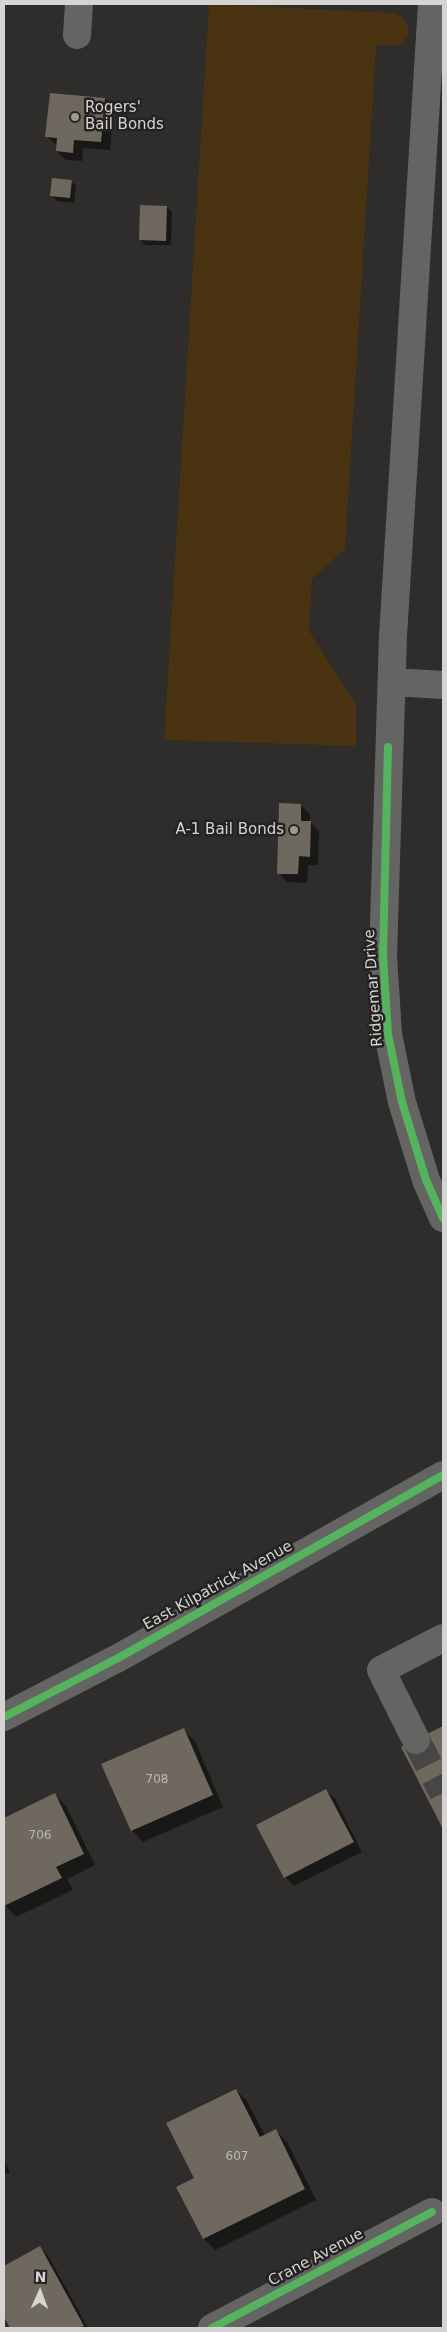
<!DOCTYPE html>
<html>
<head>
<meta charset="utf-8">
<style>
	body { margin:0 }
	#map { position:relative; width:447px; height:2332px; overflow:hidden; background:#2e2d2b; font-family:"DejaVu Sans",sans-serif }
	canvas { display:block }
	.frame { position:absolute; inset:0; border:5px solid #d5d4d2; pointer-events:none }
	.north { position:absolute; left:15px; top:2267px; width:50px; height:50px; -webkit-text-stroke:4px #252321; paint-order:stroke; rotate:2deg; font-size:14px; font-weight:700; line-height:20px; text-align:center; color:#d5d4d2 }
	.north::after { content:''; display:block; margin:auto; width:18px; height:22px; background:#d5d4d2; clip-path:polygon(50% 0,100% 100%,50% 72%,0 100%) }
</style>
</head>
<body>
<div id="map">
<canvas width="447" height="2332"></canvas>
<div class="frame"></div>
<div class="north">N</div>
</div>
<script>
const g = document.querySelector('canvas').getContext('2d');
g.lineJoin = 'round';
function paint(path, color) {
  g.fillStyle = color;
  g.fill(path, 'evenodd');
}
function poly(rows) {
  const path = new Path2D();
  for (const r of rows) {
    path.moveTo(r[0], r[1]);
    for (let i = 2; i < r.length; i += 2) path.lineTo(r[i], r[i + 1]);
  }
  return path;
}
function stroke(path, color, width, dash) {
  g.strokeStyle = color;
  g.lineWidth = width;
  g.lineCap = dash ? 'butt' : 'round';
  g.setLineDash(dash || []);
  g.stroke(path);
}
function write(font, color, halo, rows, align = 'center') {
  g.font = font + ' "DejaVu Sans",sans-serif';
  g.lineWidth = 5;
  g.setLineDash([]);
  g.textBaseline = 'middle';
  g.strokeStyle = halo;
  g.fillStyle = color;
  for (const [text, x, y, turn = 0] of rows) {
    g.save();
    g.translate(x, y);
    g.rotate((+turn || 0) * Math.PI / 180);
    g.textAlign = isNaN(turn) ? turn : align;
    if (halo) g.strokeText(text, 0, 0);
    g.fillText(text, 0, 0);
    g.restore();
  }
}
paint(poly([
	[209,4,393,13,402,17,408,27,408,36,402,45,376,45,345,549,312,579,309,631,356,704,356,746,164,740]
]), '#4a3310');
paint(poly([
	[105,99,114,108,110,150,83,148,82,161,66,160,57,151,58,146,46,136],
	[71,181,76,186,74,203,57,201,52,196],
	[167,207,172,212,171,245,145,245,140,240],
	[301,805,310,814,310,822,319,831,318,865,308,865,307,883,287,882,278,873],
	[443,1727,443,1826,403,1748],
	[183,1730,195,1741,223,1807,143,1842,132,1830],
	[326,1791,335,1799,362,1852,294,1886,285,1877,258,1825],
	[54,1794,66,1806,95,1865,67,1879,73,1890,16,1917,4,1904,4,1819],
	[236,2090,247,2101,265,2136,276,2131,287,2142,316,2200,215,2250,204,2239],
	[4,2160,10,2172,4,2175],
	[40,2248,49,2257,88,2328,12,2328,4,2314,4,2268]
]), '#0007');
paint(poly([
	[50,93,105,98,101,142,74,140,73,153,56,151,57,138,45,137],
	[52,178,72,180,70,198,50,196],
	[140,205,167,206,166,241,139,240],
	[279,803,301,804,301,821,311,821,310,857,299,856,298,874,277,874],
	[443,1726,443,1829,401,1747],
	[184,1728,213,1795,131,1831,101,1764],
	[326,1789,354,1842,284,1878,256,1825],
	[55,1793,84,1854,56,1867,62,1878,4,1906,4,1818],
	[236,2089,260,2137,276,2129,305,2189,203,2239,176,2187,194,2178,166,2123],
	[40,2246,84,2326,79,2328,10,2328,4,2317,4,2266]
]), '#6f685e');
stroke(poly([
	[416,1740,443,1793]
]), '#474644', 28, [28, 14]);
stroke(poly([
	[432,4,393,636,383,956,388,1034,402,1102,426,1180,443,1218],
	[77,35,79,4],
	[392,682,443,685],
	[4,1717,120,1657,443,1475],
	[416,1740,381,1670,443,1638],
	[212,2328,432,2212]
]), '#646463', 28);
stroke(poly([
	[388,747,383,956,388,1034,402,1102,426,1180,443,1218],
	[4,1717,120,1657,443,1475],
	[212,2328,432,2212]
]), '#56b35d', 8);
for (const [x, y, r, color] of [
	[75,117,5,"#9b9a98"],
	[294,830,5,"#9b9a98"]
]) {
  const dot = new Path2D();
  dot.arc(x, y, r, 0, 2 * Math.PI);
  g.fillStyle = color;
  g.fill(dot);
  stroke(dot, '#252321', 2);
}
write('12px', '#bcb9b5', null, [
	["708",157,1780],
	["706",40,1836],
	["607",237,2157]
]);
write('15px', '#d5d4d2', '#252321', [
	["Rogers'",85,108],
	["Bail Bonds",85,125],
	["A-1 Bail Bonds",284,830,"right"]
], 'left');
write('15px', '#d5d4d2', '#252321', [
	["Ridgemar Drive",374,988,-94],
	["East Kilpatrick Avenue",218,1586,-29],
	["Crane Avenue",316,2258,-28]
]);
</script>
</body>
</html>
